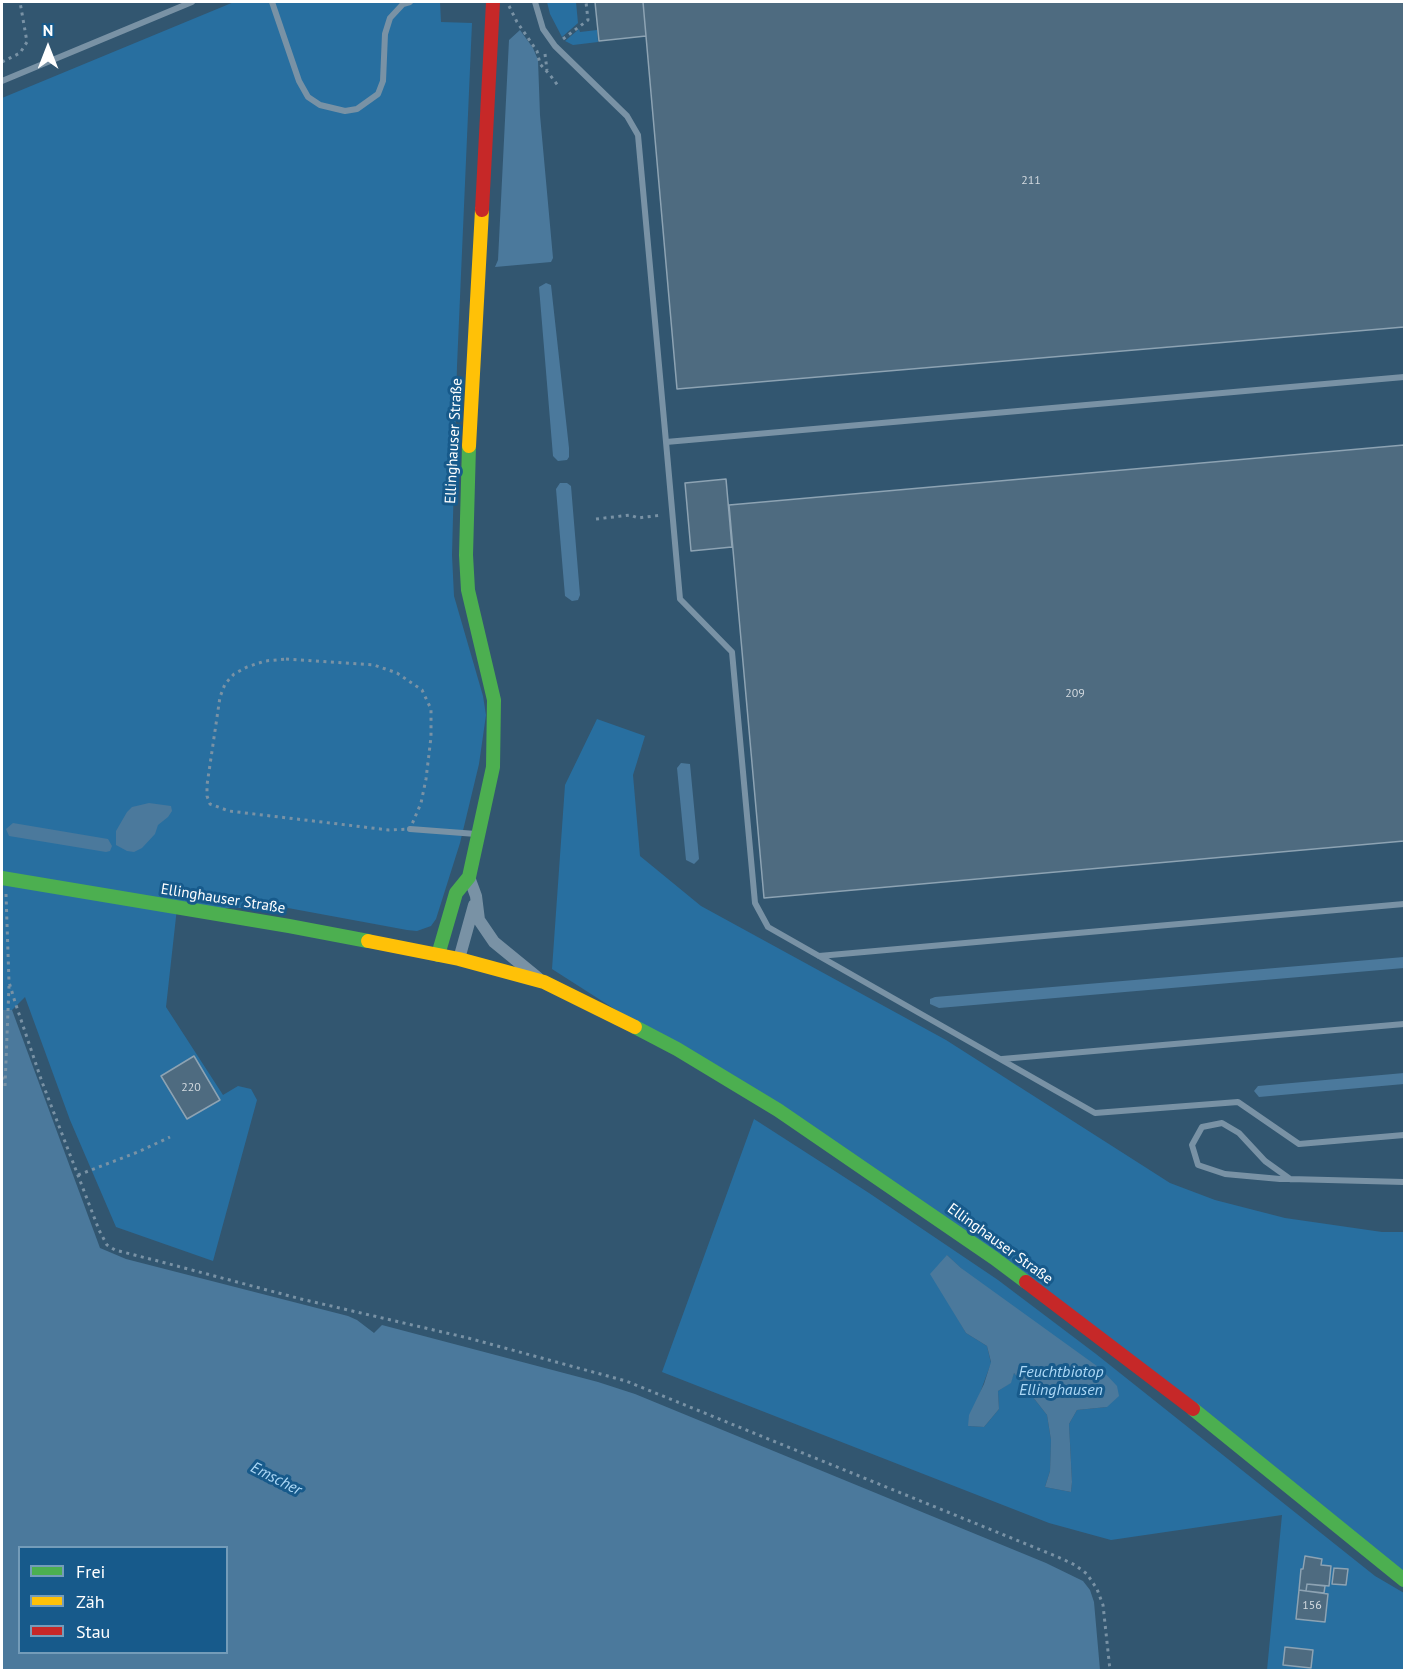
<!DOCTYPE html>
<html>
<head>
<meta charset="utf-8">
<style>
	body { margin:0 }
	#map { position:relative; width:1406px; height:1672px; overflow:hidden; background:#325670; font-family:"PT Sans",sans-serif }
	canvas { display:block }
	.frame { position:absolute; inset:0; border:3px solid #fff; pointer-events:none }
	.legend { position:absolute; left:18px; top:1546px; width:210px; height:108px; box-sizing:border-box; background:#175a8b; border:2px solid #749cb9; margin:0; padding:8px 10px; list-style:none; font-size:18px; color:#fff }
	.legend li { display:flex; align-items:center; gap:12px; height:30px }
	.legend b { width:30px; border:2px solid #749cb9 }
	.north { position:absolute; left:18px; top:18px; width:60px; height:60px; -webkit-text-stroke:4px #175a8b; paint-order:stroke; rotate:0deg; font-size:16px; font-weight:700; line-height:24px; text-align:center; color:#fff }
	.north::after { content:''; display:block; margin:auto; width:21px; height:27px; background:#fff; clip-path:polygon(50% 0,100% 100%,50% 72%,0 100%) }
</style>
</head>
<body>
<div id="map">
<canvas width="1406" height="1672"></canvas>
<div class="frame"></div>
<ul class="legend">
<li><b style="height:8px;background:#4caf50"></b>Frei</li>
<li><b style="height:8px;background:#ffc107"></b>Zäh</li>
<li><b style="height:8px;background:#c62828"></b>Stau</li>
</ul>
<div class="north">N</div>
</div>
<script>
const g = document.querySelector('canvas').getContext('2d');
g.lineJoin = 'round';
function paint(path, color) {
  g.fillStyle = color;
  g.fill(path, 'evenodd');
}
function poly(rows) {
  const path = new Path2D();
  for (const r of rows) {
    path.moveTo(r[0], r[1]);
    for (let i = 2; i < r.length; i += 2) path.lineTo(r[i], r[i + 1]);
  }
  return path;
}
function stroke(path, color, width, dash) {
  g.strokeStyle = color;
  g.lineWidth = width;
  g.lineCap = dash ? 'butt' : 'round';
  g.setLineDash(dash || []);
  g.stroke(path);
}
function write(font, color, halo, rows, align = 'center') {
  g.font = font + ' "PT Sans",sans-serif';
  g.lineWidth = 6;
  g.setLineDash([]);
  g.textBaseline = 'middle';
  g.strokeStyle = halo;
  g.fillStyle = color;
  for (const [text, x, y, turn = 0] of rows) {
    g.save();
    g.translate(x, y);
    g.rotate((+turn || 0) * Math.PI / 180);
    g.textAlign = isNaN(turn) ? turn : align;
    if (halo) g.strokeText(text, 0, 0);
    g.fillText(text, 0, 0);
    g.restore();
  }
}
paint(poly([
	[234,2,440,2,441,22,472,23,457,366,452,555,454,596,483,696,486,715,479,764,460,843,436,919,431,926,417,931,407,930,288,908,177,908,166,1007,223,1095,238,1086,251,1089,257,1100,213,1261,116,1227,70,1120,25,997,12,1010,3,1010,2,1012,2,98],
	[547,2,576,2,578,23,562,37,550,14],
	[579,29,580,32,597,30,598,42,573,45,565,41],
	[597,719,645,736,633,775,640,856,701,906,946,1040,1170,1183,1215,1200,1285,1218,1382,1232,1404,1232,1404,1580,1100,1337,677,1049,552,969,565,785],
	[754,1119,869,1193,998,1280,1096,1354,1375,1576,1404,1593,1404,1670,1267,1670,1282,1515,1111,1540,1049,1523,662,1372],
	[947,1255,1107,1407,1077,1410,1069,1424,1072,1482,1071,1492,1045,1487,1050,1471,1051,1440,1047,1415,1014,1373,1010,1383,998,1391,999,1409,984,1427,968,1426,991,1363,987,1346,966,1333,951,1307]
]), '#286fa0');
paint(poly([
	[520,30,533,48,538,60,540,115,553,258,551,262,495,267,498,260,509,40],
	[546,283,551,285,569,448,569,457,567,460,558,461,553,456,539,287],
	[560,483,567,483,571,486,580,595,578,600,572,601,565,596,556,489],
	[681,763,690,764,699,859,694,864,686,860,677,768],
	[149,803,171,806,172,811,168,817,158,825,155,834,142,848,134,852,127,851,116,845,116,831,127,812,132,807],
	[13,823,108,839,112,846,110,851,106,852,9,836,6,829],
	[1404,957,1404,968,939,1008,930,1004,930,999,935,997],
	[3,1010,12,1010,100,1248,126,1259,348,1316,357,1320,374,1333,382,1325,598,1382,635,1394,1046,1563,1083,1581,1090,1590,1094,1602,1100,1670,2,1670],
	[20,1548,226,1548,226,1652,20,1652],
	[1404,1073,1404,1084,1259,1097,1254,1091,1258,1086],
	[947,1255,961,1268,1101,1369,1117,1386,1119,1396,1107,1407,1077,1410,1069,1424,1072,1482,1071,1492,1045,1487,1050,1471,1051,1440,1047,1415,1014,1373,1011,1383,998,1391,999,1409,984,1427,968,1426,969,1415,984,1384,991,1362,987,1346,966,1333,930,1274]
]), '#4b799c');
const building = poly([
	[595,2,643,2,646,36,599,41,595,2],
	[643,2,1404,2,1404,327,677,389,643,2],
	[1404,445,1404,841,764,898,729,505,1404,445],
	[726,479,732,547,691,551,685,483,726,479],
	[194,1056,220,1100,187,1119,161,1076,194,1056],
	[1305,1556,1322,1559,1321,1565,1331,1566,1329,1586,1307,1584,1306,1591,1299,1590,1301,1569,1303,1569,1305,1556],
	[1334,1568,1348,1569,1346,1585,1332,1584,1334,1568],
	[1307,1584,1325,1586,1324,1593,1306,1591,1307,1584],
	[1299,1590,1328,1594,1325,1622,1296,1619,1299,1590],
	[1285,1647,1313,1650,1311,1668,1283,1665,1285,1647]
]);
paint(building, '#4e6b80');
stroke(building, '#8da3b3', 1.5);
stroke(poly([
	[509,6,517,22,537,51,540,64,550,75,559,87],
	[563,39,588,20,586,2],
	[545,54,547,70],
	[2,62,20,53,27,42,20,2],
	[596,519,630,515,638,518,662,515],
	[286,659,374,665,397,673,422,690,431,709,431,737,426,779,421,803,410,829,389,830,229,811,210,804,207,796,207,785,220,697,225,684,234,674,247,667,265,661,286,659],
	[6,894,9,982,15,1002,42,1082,99,1230,107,1245,115,1250,158,1261,301,1299,468,1338,626,1381,1058,1557,1075,1565,1087,1574,1097,1589,1103,1605,1110,1670],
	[2,1077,5,1085],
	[5,1086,9,986],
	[78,1175,138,1152,170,1137]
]), '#7992a5', 3, [3, 4.5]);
stroke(poly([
	[272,2,299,81,308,97,320,105,345,111,357,109,378,94,383,81,385,34,390,18,403,4,410,2],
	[535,2,543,29,555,46,627,116,638,135,666,442,1404,377],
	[2,81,192,2],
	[666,442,680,599,732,652,755,903,768,927,1095,1113,1238,1102,1299,1144,1404,1135],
	[410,829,476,834],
	[819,956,1404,904],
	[1002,1059,1404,1024],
	[1290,1179,1265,1161,1239,1133,1222,1123,1202,1127,1192,1145,1198,1165,1225,1174,1280,1179,1290,1179,1404,1182]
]), '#7992a5', 6);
stroke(poly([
	[469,877,476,896,479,920,494,942,538,978],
	[459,959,474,905]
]), '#7992a5', 12);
stroke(poly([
	[2,878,289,926,368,941],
	[438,955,456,893,469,877,493,767,494,700,468,590,466,555,469,446],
	[635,1027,677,1049,778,1110,994,1258,1026,1282],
	[1193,1409,1404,1580]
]), '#4caf50', 14);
stroke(poly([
	[469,446,482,210],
	[368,941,459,959,544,982,635,1027]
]), '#ffc107', 14);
stroke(poly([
	[482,210,493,2],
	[1026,1282,1193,1409]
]), '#c62828', 14);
write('12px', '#d3dadf', null, [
	["211",1031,181],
	["209",1075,694],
	["220",191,1088],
	["156",1312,1606]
]);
write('15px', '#fff', '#175a8b', [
	["Ellinghauser Straße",454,441,-87],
	["Ellinghauser Straße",223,899,9],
	["Ellinghauser Straße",1000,1244,36]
]);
write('italic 16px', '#acd8f6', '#175a8b', [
	["Feuchtbiotop",1061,1372],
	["Ellinghausen",1061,1390],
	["Emscher",276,1479,27]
]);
</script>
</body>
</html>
